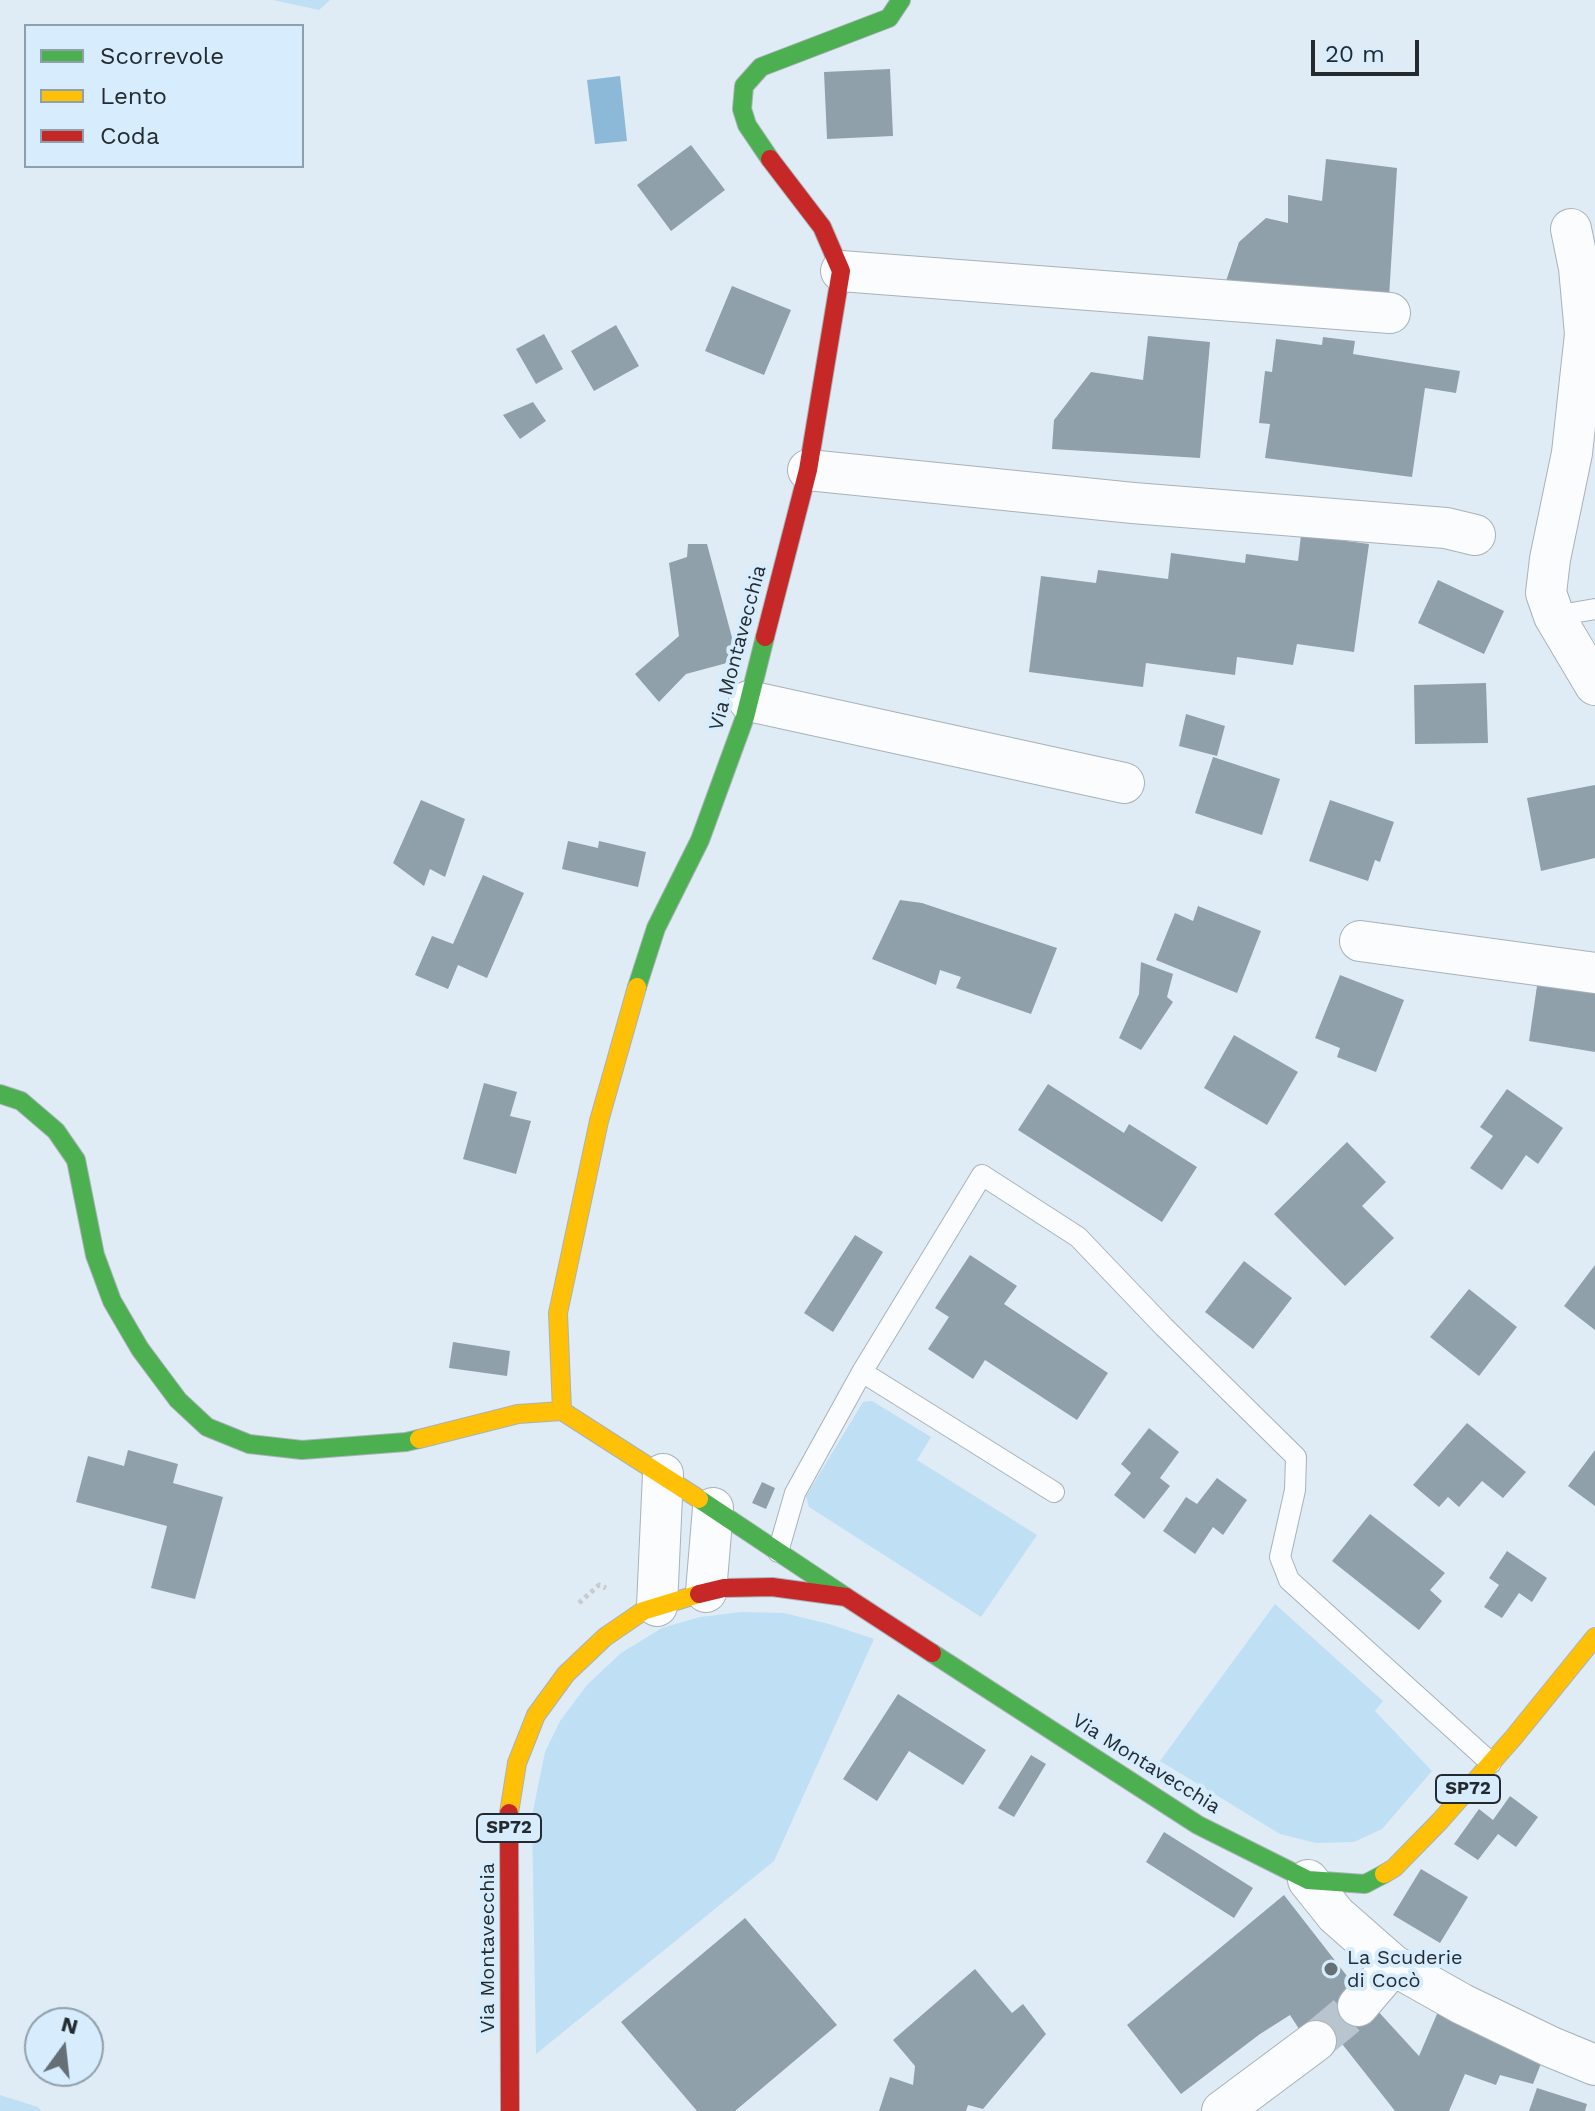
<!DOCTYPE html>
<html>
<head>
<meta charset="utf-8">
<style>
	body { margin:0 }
	#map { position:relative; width:1595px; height:2111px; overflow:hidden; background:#dfecf5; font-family:"Work Sans",sans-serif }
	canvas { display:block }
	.legend { position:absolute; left:24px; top:24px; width:280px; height:144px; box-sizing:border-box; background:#d7edfd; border:2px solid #8f9fab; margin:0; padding:10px 14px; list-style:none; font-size:24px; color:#232b31 }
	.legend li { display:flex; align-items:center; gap:16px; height:40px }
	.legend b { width:40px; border:2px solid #8f9fab }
	.north { position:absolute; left:24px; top:2007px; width:80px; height:80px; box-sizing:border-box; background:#d7edfd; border:2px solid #8f9fab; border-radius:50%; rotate:15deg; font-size:22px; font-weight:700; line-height:32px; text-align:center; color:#232b31 }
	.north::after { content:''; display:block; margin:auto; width:28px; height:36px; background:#656f76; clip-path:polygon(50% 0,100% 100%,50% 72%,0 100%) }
	.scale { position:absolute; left:1311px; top:40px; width:108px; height:36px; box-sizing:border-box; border:4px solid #232b31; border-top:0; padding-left:10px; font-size:24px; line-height:28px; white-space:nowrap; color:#232b31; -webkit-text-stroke:6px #d7edfd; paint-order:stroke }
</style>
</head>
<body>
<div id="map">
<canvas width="1595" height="2111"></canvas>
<ul class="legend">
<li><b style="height:10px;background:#4caf50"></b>Scorrevole</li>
<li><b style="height:10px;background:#ffc107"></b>Lento</li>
<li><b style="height:10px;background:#c62828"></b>Coda</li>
</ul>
<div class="north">N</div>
<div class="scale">20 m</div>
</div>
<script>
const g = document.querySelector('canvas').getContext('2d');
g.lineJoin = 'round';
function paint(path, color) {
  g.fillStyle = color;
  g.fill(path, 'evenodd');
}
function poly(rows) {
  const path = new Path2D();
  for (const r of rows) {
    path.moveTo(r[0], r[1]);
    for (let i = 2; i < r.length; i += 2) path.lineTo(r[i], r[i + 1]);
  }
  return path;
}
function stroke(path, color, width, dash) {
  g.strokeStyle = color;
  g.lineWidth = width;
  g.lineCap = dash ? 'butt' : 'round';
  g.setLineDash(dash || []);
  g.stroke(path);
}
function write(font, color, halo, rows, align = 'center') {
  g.font = font + ' "Work Sans",sans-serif';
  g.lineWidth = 8;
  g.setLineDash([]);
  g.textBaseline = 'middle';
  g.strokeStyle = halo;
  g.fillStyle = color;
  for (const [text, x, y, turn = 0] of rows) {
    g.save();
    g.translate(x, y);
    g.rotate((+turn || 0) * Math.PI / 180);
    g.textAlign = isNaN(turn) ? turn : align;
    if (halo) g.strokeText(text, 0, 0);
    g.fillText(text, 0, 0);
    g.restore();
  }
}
paint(poly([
	[273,0,330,0,319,10],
	[872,1401,931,1437,917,1460,1037,1535,981,1617,809,1507,806,1496,863,1402],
	[1275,1604,1383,1701,1375,1711,1432,1771,1382,1829,1354,1842,1316,1843,1280,1834,1160,1761],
	[741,1612,784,1613,829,1624,874,1639,774,1861,536,2054,532,1816,545,1752,560,1721,587,1685,621,1653,662,1628,700,1617],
	[0,2095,38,2107,41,2111,0,2111]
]), '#bfdff4');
paint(poly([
	[620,76,627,141,595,144,587,80]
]), '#8cb9d7');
paint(poly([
	[890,69,893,136,827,139,824,72],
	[691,145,725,190,671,231,637,185],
	[1326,159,1397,168,1389,297,1226,281,1239,242,1266,218,1288,223,1288,195,1322,201],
	[732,286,791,310,764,375,705,351],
	[616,325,639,366,594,391,571,351],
	[544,334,563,369,536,384,516,349],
	[1148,336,1210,342,1200,458,1052,449,1054,420,1091,372,1143,380],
	[1323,337,1355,341,1353,354,1460,371,1456,393,1425,388,1412,477,1265,458,1270,424,1259,423,1265,371,1272,372,1276,339,1322,345],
	[533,402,546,421,520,439,503,415],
	[1301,535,1369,544,1354,652,1297,644,1293,665,1237,657,1235,675,1146,663,1143,687,1029,672,1041,576,1096,583,1098,570,1168,579,1171,553,1245,563,1246,554,1298,561],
	[688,544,707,544,738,660,686,674,659,702,635,674,679,636,669,563,687,557],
	[1438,580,1504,611,1484,654,1418,623],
	[1486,683,1488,743,1415,744,1414,685],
	[1186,714,1225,726,1217,756,1179,746],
	[1213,757,1280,779,1262,835,1195,813],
	[1595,785,1595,858,1541,871,1527,798],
	[421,800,465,819,445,877,430,869,424,886,393,863],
	[1330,800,1394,822,1380,862,1375,860,1368,881,1309,861],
	[568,841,598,848,599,841,646,852,638,887,562,869],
	[483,875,524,893,487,978,458,965,448,989,415,975,432,936,453,944],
	[900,900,922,903,1057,948,1031,1014,956,988,961,977,940,970,936,985,872,959],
	[1198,906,1261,931,1237,993,1156,960,1175,913,1193,921],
	[1141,962,1173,974,1167,997,1173,1002,1141,1050,1119,1038,1139,994],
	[1340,975,1404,1000,1376,1072,1337,1057,1340,1048,1315,1038],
	[1538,979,1595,988,1595,1052,1529,1041],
	[1234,1035,1298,1072,1267,1125,1204,1088],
	[484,1083,517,1092,510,1116,531,1121,516,1174,463,1159],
	[1048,1084,1124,1133,1129,1124,1197,1167,1162,1222,1018,1130],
	[1507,1089,1563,1128,1538,1164,1526,1155,1502,1190,1470,1168,1493,1136,1480,1127],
	[1347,1142,1386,1182,1362,1206,1394,1238,1345,1286,1274,1214],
	[855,1235,883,1252,833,1332,804,1313],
	[970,1255,1017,1286,1004,1304,1108,1373,1077,1420,985,1360,973,1379,928,1349,949,1317,935,1308],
	[1244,1261,1292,1298,1253,1349,1205,1312],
	[1595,1265,1595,1330,1564,1306],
	[1469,1289,1517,1327,1479,1376,1430,1337],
	[453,1342,510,1351,507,1376,449,1368],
	[1467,1423,1526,1472,1503,1498,1482,1481,1459,1507,1448,1497,1439,1507,1413,1485],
	[1149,1428,1179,1452,1160,1478,1170,1486,1144,1519,1114,1495,1131,1473,1121,1464],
	[128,1450,178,1464,173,1483,223,1497,195,1599,151,1588,167,1526,76,1502,88,1456,124,1466],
	[1595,1450,1595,1506,1568,1486],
	[1217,1478,1247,1500,1223,1535,1213,1527,1195,1554,1163,1531,1186,1497,1197,1504],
	[762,1482,775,1488,766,1509,752,1503],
	[1370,1514,1445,1573,1430,1590,1442,1601,1419,1630,1332,1561],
	[1507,1551,1547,1578,1532,1602,1519,1593,1502,1618,1484,1607,1499,1585,1489,1578],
	[898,1694,986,1750,963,1785,909,1751,877,1801,843,1779],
	[1031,1755,1046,1764,1014,1817,998,1808],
	[1510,1796,1538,1817,1516,1847,1498,1834,1478,1860,1454,1844,1479,1809,1493,1820],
	[1164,1832,1253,1888,1234,1918,1146,1862],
	[1421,1869,1468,1897,1440,1943,1393,1915],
	[1284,1895,1354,1985,1419,2056,1440,2007,1544,2056,1533,2084,1500,2075,1496,2085,1465,2074,1449,2111,1395,2111,1339,2040,1325,2054,1301,2032,1290,2015,1260,2034,1181,2094,1127,2025],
	[745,1918,837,2025,735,2111,697,2111,621,2022],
	[975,1969,1012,2013,1023,2004,1046,2034,983,2109,968,2105,966,2111,879,2111,890,2077,913,2085,915,2066,893,2040],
	[1537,2088,1587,2104,1585,2111,1529,2111]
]), '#8fa0ab');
stroke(poly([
	[1316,2041,1358,2006]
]), '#b9c5ce', 40, [40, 20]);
const lane = poly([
	[1554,616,1595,609],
	[862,1372,982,1175,1078,1237,1164,1327,1296,1457,1295,1490,1280,1557,1289,1580,1491,1763],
	[778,1552,795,1493,862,1372,1054,1492]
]);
const street = poly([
	[1571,229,1579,268,1585,334,1572,453,1550,559,1546,593,1554,616,1595,685],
	[841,271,1390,313],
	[808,470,1133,503,1446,528,1475,535],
	[749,701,1124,783],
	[1360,941,1595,973],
	[706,1592,713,1508],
	[657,1606,663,1474],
	[1308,1880,1336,1915,1393,1965,1462,2004,1551,2047,1595,2065],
	[1358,2006,1393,1965],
	[1222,2111,1316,2041]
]);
const fast = poly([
	[770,159,747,125,742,109,744,86,761,67,889,18,901,0],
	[637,987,656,928,700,840,745,717,765,637],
	[0,1094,21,1101,56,1131,76,1160,95,1255,112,1301,140,1349,178,1400,207,1427,249,1444,302,1450,406,1442,419,1439],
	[699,1499,846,1597],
	[932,1653,1198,1825,1308,1880,1365,1884,1384,1874]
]);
const slow = poly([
	[562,1411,558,1313,599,1121,637,987],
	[419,1439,518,1414,562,1411,699,1499],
	[509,1813,517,1763,536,1715,566,1674,605,1637,643,1611,699,1594],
	[1384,1874,1394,1868,1440,1821,1514,1737,1595,1637]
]);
const jam = poly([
	[765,637,808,470,841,271,822,227,770,159],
	[699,1594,724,1588,772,1587,846,1597,932,1653],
	[509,1813,510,2111]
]);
stroke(lane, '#a8b2b8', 22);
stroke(street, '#a8b2b8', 42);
stroke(fast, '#a8b2b8', 20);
stroke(slow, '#a8b2b8', 20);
stroke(jam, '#a8b2b8', 20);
stroke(poly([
	[579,1603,599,1585,606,1588]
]), '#c9cccf', 5, [4, 4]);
stroke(lane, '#fafcfe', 20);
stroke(street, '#fafcfe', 40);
stroke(fast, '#4caf50', 18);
stroke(slow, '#ffc107', 18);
stroke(jam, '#c62828', 18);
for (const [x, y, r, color] of [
	[1331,1969,8,"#656f76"]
]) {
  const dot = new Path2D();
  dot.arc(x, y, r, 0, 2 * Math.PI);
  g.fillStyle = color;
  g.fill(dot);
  stroke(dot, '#d7edfd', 3);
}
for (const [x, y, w] of [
	[1468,1789,64],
	[509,1828,64]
]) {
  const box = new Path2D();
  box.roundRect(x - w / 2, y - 14, w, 28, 6);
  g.fillStyle = '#d7edfd';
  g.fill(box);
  stroke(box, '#232b31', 2);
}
write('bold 18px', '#232b31', null, [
	["SP72",1468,1789],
	["SP72",509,1828]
]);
write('20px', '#232b31', '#d7edfd', [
	["Via Montavecchia",738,648,-75],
	["Via Montavecchia",1146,1764,32],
	["Via Montavecchia",488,1948,-90]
]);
write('20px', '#232b31', '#d7edfd', [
	["La Scuderie",1347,1958],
	["di Cocò",1347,1981]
], 'left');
</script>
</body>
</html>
